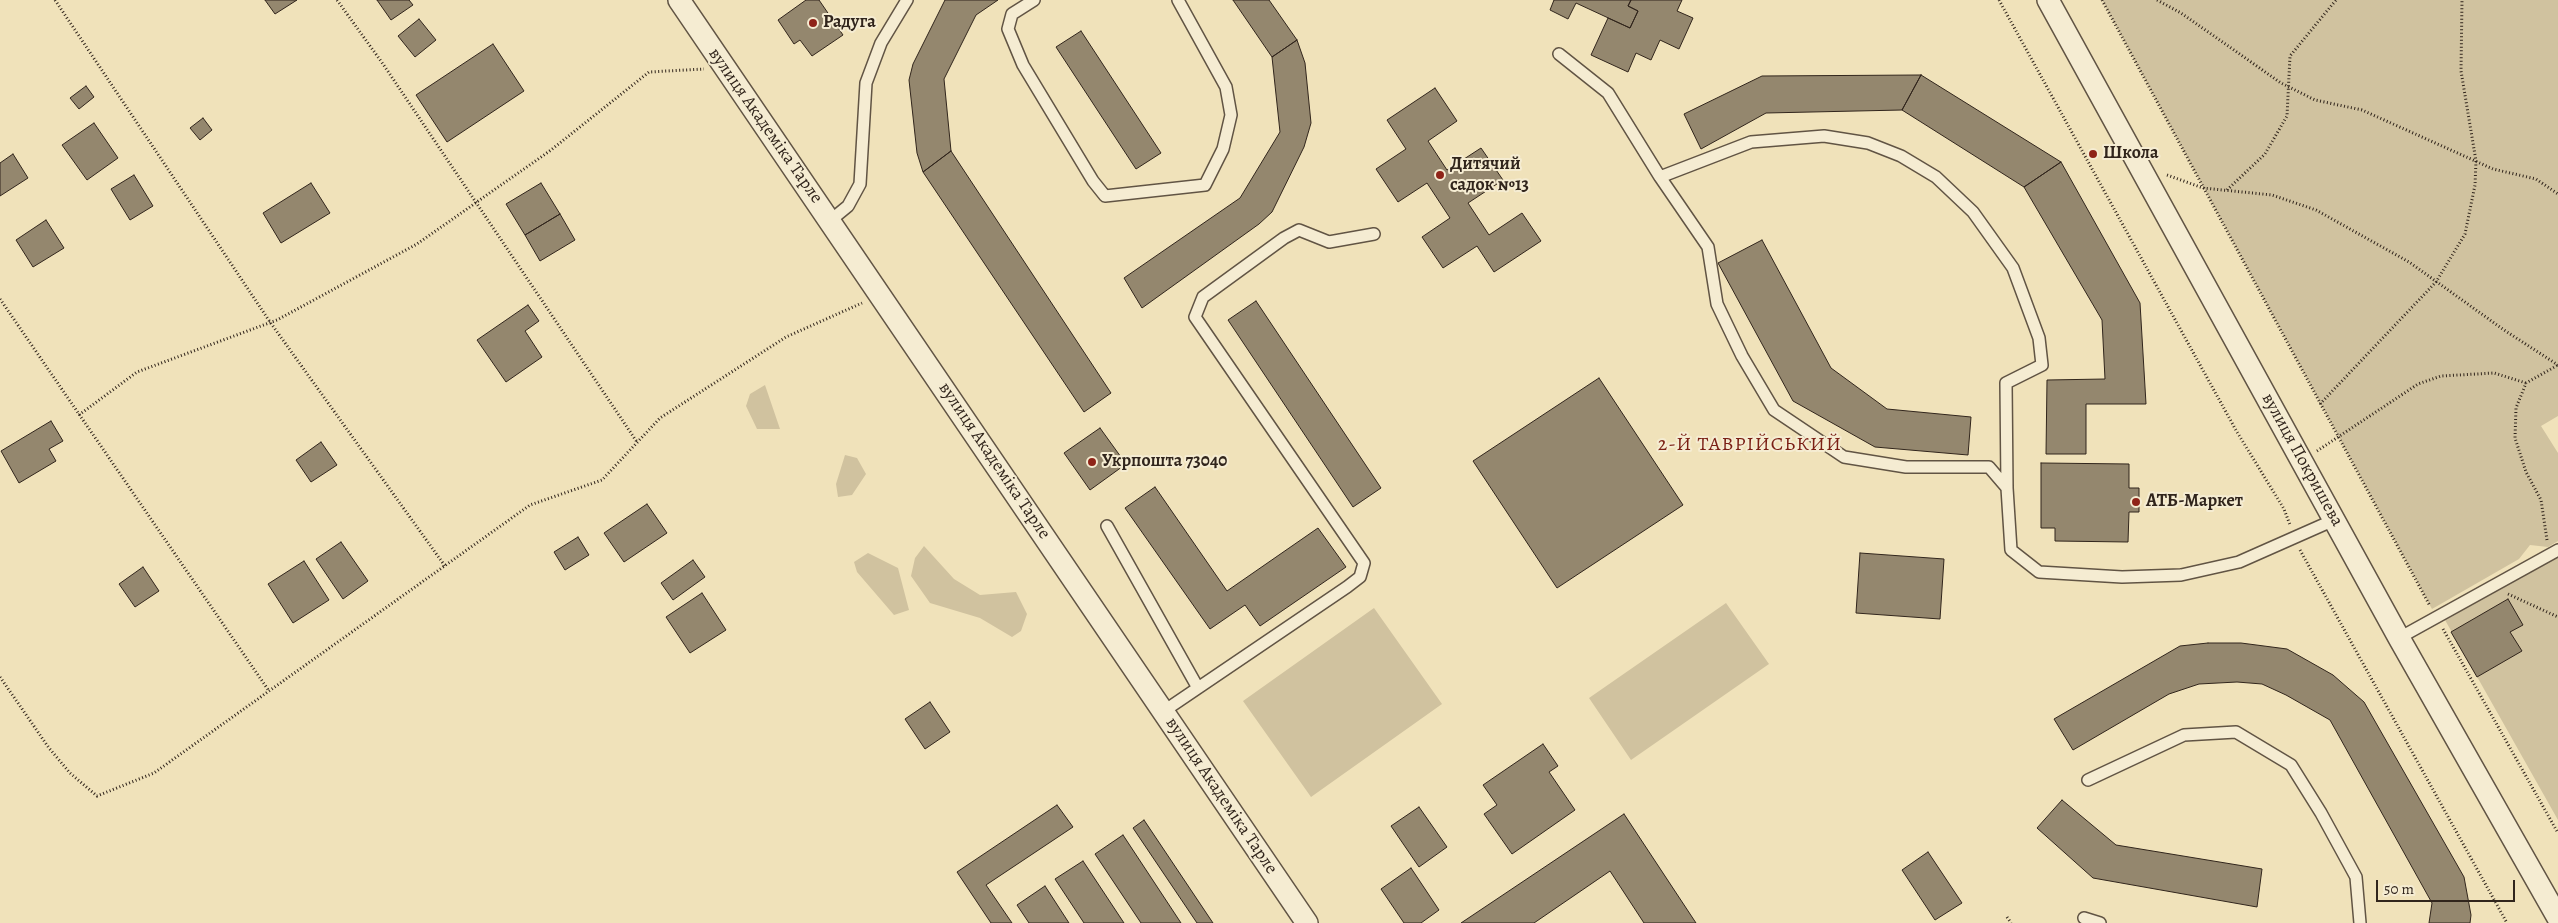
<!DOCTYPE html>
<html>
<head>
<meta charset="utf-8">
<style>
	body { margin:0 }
	#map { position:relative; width:2558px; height:923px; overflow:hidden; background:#f0e2ba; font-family:Alegreya,serif }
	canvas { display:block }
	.scale { position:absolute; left:2376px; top:880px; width:139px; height:22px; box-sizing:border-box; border:2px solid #31251c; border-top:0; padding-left:6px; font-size:15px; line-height:18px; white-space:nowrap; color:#31251c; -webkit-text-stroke:4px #f5ecd2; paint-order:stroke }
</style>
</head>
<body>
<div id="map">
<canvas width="2558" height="923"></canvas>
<div class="scale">50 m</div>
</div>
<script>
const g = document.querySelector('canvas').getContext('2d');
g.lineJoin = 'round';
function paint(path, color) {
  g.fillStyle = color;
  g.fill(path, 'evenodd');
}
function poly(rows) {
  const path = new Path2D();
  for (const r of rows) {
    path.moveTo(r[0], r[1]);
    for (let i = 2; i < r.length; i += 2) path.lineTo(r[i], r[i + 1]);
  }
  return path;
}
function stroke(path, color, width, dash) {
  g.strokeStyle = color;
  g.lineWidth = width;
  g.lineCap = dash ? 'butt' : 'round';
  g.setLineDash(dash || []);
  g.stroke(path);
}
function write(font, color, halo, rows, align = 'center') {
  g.font = font + ' Alegreya,serif';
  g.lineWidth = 4;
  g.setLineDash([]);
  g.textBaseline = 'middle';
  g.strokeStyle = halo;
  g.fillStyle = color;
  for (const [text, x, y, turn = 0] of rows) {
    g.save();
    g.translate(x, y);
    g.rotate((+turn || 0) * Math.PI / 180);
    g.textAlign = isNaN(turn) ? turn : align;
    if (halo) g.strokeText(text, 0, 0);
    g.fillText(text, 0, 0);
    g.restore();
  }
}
paint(poly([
	[2102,0,2558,0,2558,416,2541,426,2558,453,2558,541,2548,547,2530,545,2519,559,2432,609],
	[765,385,780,429,757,429,746,406,750,394],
	[845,455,857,458,866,474,852,495,838,497,836,484],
	[924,546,954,579,980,595,1016,592,1027,614,1021,631,1012,637,980,618,930,603,911,576,915,558],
	[868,553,898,568,909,610,894,615,857,572,854,562],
	[2558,557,2558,820,2445,620],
	[1726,603,1769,664,1631,760,1589,698],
	[1374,608,1442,704,1311,797,1243,701]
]), '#d0c29f');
const building = poly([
	[265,0,297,0,275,14,265,0],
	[377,0,409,0,413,5,391,20,377,0],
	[806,0,819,0,843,35,812,56,800,40,794,44,778,20,806,0],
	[945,0,998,0,976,15,944,79,951,151,923,172,917,153,909,80,913,64,945,0],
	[1233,0,1269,0,1297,40,1272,57,1233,0],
	[1554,0,1631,0,1628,6,1638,11,1630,28,1576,3,1568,19,1550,10,1554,0],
	[1631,0,1682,0,1677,11,1693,18,1679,49,1660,40,1651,60,1636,53,1628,72,1591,55,1608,18,1630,28,1638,11,1628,6,1631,0],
	[419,19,436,40,415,57,398,36,419,19],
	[1081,31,1161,153,1136,169,1056,47,1081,31],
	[1297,40,1305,63,1311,123,1304,147,1272,212,1259,224,1142,308,1124,278,1240,198,1280,132,1272,57,1297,40],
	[493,44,524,91,447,142,416,95,493,44],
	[1921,75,1902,110,1766,113,1701,149,1684,114,1762,76,1921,75],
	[1921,75,2061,162,2024,187,1902,110,1921,75],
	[86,86,94,97,79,109,70,98,86,86],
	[1435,88,1457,121,1428,141,1447,170,1481,148,1503,180,1468,203,1489,235,1522,213,1541,241,1494,272,1477,246,1443,268,1422,237,1450,218,1427,183,1398,202,1376,169,1406,149,1387,120,1435,88],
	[203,118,212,130,200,140,190,128,203,118],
	[94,123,118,158,87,180,62,145,94,123],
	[951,151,1111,393,1084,412,923,172,951,151],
	[13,154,28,178,0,196,0,163,13,154],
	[2061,162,2140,303,2146,404,2086,404,2086,454,2046,454,2047,380,2105,379,2102,320,2024,187,2061,162],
	[134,175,153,206,130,220,111,189,134,175],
	[311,183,330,213,281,243,263,213,311,183],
	[541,183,560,214,525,235,506,204,541,183],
	[560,214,575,240,540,261,525,235,560,214],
	[46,220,64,248,33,267,16,240,46,220],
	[1762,240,1831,368,1887,409,1971,417,1968,455,1875,447,1793,401,1718,263,1762,240],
	[1256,301,1381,488,1353,507,1228,320,1256,301],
	[528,305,539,321,525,331,542,357,506,382,477,340,528,305],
	[1599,378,1683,505,1557,588,1473,461,1599,378],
	[51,421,63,441,49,449,56,461,19,483,1,451,51,421],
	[1100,428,1126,464,1090,490,1064,453,1100,428],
	[321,442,337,465,311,482,296,460,321,442],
	[2041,463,2129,464,2129,488,2139,488,2139,512,2129,512,2128,542,2055,541,2055,528,2041,528,2041,463],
	[1155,487,1227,591,1318,528,1346,567,1260,626,1245,605,1210,629,1125,508,1155,487],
	[647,504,667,533,624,562,604,533,647,504],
	[578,537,589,555,565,570,554,552,578,537],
	[341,542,368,581,343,599,316,559,341,542],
	[1860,553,1944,559,1940,619,1856,613,1860,553],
	[693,560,705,577,673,600,661,583,693,560],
	[304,561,329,600,293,623,268,584,304,561],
	[143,567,159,591,135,607,119,584,143,567],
	[702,593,726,630,690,653,666,617,702,593],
	[2508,599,2523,625,2510,632,2522,651,2477,677,2451,632,2508,599],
	[2208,643,2241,643,2287,649,2333,675,2364,702,2464,877,2471,915,2470,923,2429,923,2432,903,2330,720,2286,695,2262,684,2237,682,2199,684,2169,694,2073,750,2054,719,2180,646,2208,643],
	[930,702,950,732,925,749,905,719,930,702],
	[1543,744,1558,766,1549,772,1575,810,1512,854,1484,814,1497,805,1483,785,1543,744],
	[2062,800,2116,845,2262,869,2257,907,2093,878,2037,828,2062,800],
	[1057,805,1073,827,986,885,1012,923,991,923,957,872,1057,805],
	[1419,807,1447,847,1419,867,1391,826,1419,807],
	[1624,814,1696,923,1644,923,1610,871,1534,923,1461,923,1624,814],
	[1144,820,1213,923,1197,923,1133,828,1144,820],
	[1123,835,1181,923,1141,923,1095,854,1123,835],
	[1928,852,1962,903,1935,920,1902,870,1928,852],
	[1083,861,1124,923,1084,923,1055,879,1083,861],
	[1411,868,1439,910,1421,923,1404,923,1381,889,1411,868],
	[1045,886,1069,923,1029,923,1017,905,1045,886]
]);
paint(building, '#94876e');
stroke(building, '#31251c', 1);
const service = poly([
	[1034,0,1012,14,1008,29,1023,65,1093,181,1105,196,1205,185,1223,149,1231,115,1226,87,1178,0],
	[1559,54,1608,93,1660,177,1708,247,1717,304,1742,356,1774,410,1844,457,1906,467,1989,467,2007,488,2011,550,2039,572,2122,577,2181,575,2239,562,2334,520],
	[1660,177,1751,142,1824,136,1868,143,1901,156,1936,177,1973,212,2013,268,2039,338,2042,365,2006,383,2007,488],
	[831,220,848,206,860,184,866,83,881,43,907,0],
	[1107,526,1198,688],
	[2399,638,2558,550],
	[1164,711,1347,587,1360,577,1364,563,1195,317,1203,297,1284,238,1299,230,1329,242,1374,234],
	[2088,780,2184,735,2236,732,2291,765,2321,813,2356,877,2360,923],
	[2084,918,2100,923]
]);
const minor = poly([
	[679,0,1307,923],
	[2048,0,2399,638,2558,918]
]);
stroke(service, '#615444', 14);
stroke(minor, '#615444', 24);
stroke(poly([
	[55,0,270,322,445,566],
	[337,0,383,64,637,442],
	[1999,0,2237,432,2284,509,2290,525],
	[2102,0,2430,606],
	[2157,0,2181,13,2281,83,2315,100,2362,110,2493,169,2536,179,2558,194],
	[2167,175,2203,188,2272,195,2316,210,2409,262,2504,330,2558,365],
	[2227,190,2265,154,2287,116,2290,56,2336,0],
	[0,299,269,691],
	[2320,404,2436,282,2465,234,2475,185,2476,161,2461,71,2462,0],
	[79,415,137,372,277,320,417,244,551,150,649,72,704,69],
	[2317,451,2418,384,2441,376,2494,373,2526,383],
	[2547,540,2541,500,2526,472,2515,438,2516,408,2526,383,2558,365],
	[2300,550,2507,923],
	[2508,594,2558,617],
	[2443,629,2558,833],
	[0,677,49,748,70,773,97,796,154,773,530,505,602,480,660,418,786,337,862,303],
	[2007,917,2011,923]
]), '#31251c', 3, [1, 2.5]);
stroke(service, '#f5ecd2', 11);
stroke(minor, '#f5ecd2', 21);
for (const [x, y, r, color] of [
	[813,23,5,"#8f2418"],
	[2093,154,5,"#8f2418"],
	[1440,175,5,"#8f2418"],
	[1092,462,5,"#8f2418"],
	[2136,502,5,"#8f2418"]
]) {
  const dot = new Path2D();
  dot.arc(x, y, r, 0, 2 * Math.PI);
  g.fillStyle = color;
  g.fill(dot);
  stroke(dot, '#f5ecd2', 2);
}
write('bold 18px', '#31251c', '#f5ecd2', [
	["Радуга",823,23],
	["Школа",2103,154],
	["Дитячий",1450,165],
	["садок №13",1450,186],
	["Укрпошта 73040",1102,462],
	["АТБ-Маркет",2146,502]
], 'left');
write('18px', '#31251c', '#f5ecd2', [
	["вулиця Академіка Тарле",765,126,55],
	["вулиця Покришева",2302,460,61],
	["вулиця Академіка Тарле",994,461,56],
	["вулиця Академіка Тарле",1221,796,56]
]);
g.letterSpacing = '1px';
write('20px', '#7a1f14', '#f5ecd2', [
	["2-Й ТАВРІЙСЬКИЙ",1750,445]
]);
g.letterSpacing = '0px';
</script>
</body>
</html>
